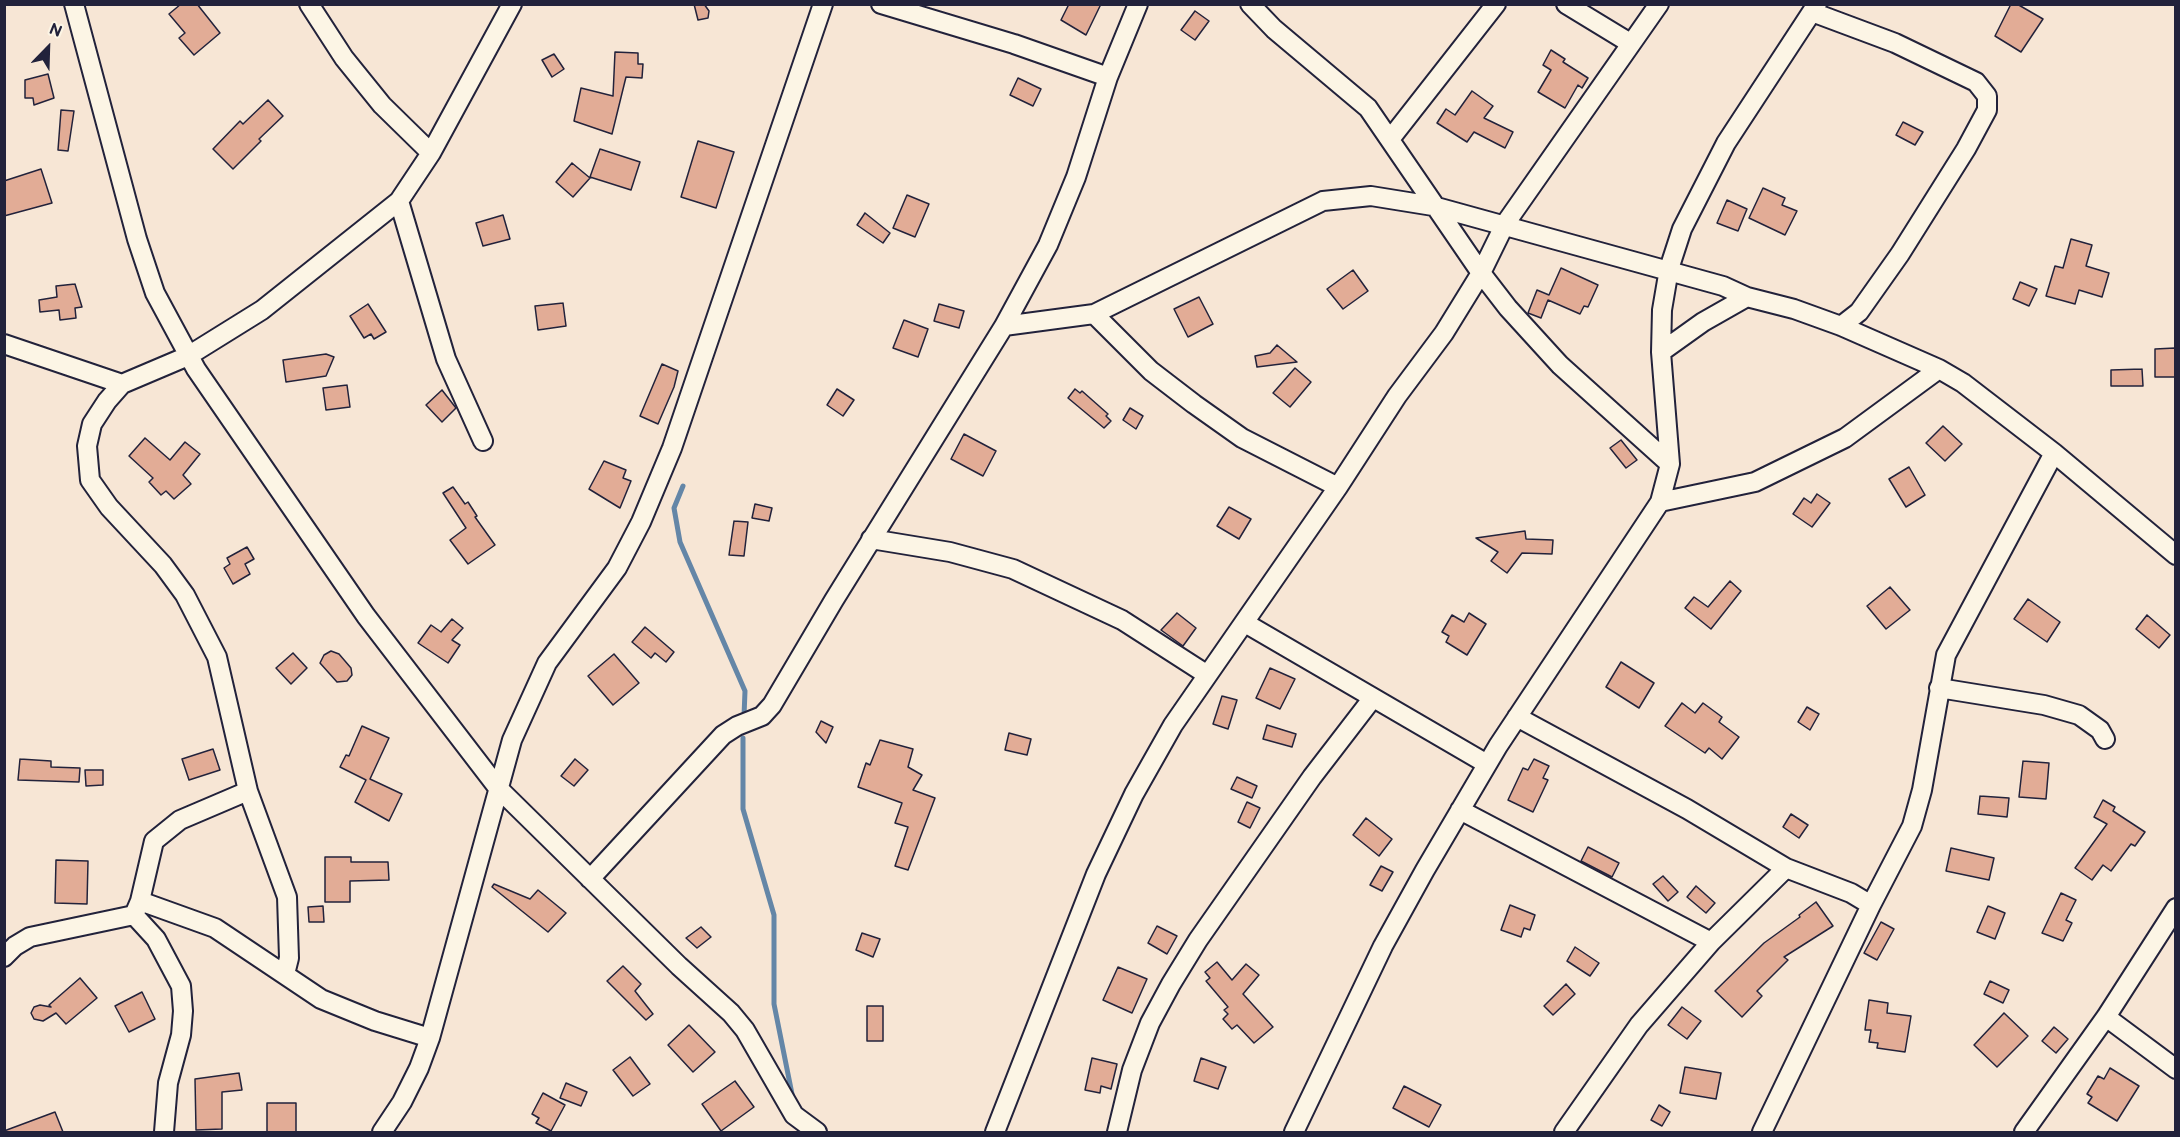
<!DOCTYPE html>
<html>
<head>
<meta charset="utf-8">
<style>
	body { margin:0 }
	#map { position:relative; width:2180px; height:1137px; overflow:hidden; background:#f7e6d5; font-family:"Balsamiq Sans",sans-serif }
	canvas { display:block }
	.frame { position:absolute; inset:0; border:6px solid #22223b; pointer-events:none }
	.north { position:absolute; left:18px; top:18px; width:60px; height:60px; -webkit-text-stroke:4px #fcf5e5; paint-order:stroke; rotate:23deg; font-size:16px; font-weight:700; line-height:24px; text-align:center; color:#22223b }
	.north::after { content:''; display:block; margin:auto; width:21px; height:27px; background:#22223b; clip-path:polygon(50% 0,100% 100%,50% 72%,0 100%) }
</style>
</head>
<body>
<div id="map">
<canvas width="2180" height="1137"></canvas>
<div class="frame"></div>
<div class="north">N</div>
</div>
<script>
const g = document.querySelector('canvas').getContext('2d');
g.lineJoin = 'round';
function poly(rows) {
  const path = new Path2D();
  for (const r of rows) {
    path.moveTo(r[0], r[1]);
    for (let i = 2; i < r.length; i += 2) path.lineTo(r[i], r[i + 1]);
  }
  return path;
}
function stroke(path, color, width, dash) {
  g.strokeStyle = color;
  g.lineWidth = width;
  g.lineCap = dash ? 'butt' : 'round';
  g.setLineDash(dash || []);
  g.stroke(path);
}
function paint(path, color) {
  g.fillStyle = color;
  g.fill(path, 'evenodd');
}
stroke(poly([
	[683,486,674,508,680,542,745,691,744,716],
	[743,738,743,809,774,915,774,1004,793,1099]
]), '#6486a7', 5);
const building = poly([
	[181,4,197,4,220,33,194,55,179,38,185,33,169,14,181,4],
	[694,4,704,4,709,11,708,18,698,20,694,4],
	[1069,4,1101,4,1086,35,1061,20,1069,4],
	[2011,4,2017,4,2043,19,2021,52,1995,36,2011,4],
	[1195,11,1209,21,1195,40,1181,30,1195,11],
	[1551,50,1565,59,1563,62,1588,78,1582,88,1578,85,1565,108,1538,92,1551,70,1543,65,1551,50],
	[615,52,638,53,638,64,643,64,642,78,626,77,612,134,574,121,581,88,613,96,615,52],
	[554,54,564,69,552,77,542,60,554,54],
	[48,74,54,98,34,105,33,98,25,98,25,80,48,74],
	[1018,78,1041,89,1033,106,1010,95,1018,78],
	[1472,91,1493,106,1484,118,1513,132,1505,148,1474,132,1467,142,1437,123,1446,109,1455,115,1472,91],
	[268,100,283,116,259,139,261,141,233,169,213,149,240,121,243,124,268,100],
	[61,110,74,111,68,151,58,150,61,110],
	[1903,122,1923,132,1915,145,1896,135,1903,122],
	[698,141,734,152,716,208,681,197,698,141],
	[600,149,640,162,631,190,590,177,600,149],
	[572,163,590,178,573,197,556,182,572,163],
	[41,169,52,203,4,216,4,181,41,169],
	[1763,188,1785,198,1782,205,1797,211,1785,235,1749,218,1763,188],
	[907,195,929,204,915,237,893,228,907,195],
	[1727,200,1747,209,1738,231,1717,223,1727,200],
	[865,213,890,233,883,243,857,225,865,213],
	[503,215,510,239,483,246,476,223,503,215],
	[2071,239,2092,245,2086,266,2109,273,2102,297,2079,290,2075,304,2046,296,2055,266,2063,268,2071,239],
	[1561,268,1598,285,1588,307,1584,306,1580,314,1548,300,1541,318,1528,313,1537,290,1549,295,1561,268],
	[1353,270,1368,291,1343,309,1327,289,1353,270],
	[2020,282,2037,289,2029,306,2013,299,2020,282],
	[75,284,82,307,75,308,76,318,60,320,59,310,40,312,39,300,57,297,56,286,75,284],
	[1199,297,1213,324,1188,337,1174,309,1199,297],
	[563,303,566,326,538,330,535,306,563,303],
	[368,304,386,332,374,339,371,334,364,338,350,316,368,304],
	[939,304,964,311,959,328,934,321,939,304],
	[904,320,928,329,918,357,893,348,904,320],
	[1277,345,1297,362,1257,367,1255,356,1270,353,1277,345],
	[2175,348,2175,377,2155,377,2155,349,2175,348],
	[326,354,334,357,326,376,286,382,283,360,326,354],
	[662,364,678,371,674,387,658,424,640,416,662,364],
	[1295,368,1311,382,1290,407,1273,393,1295,368],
	[2142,369,2143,386,2111,386,2111,370,2142,369],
	[347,385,350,407,326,410,323,388,347,385],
	[837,389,854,400,843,416,827,405,837,389],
	[1075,389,1080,393,1082,391,1108,414,1106,416,1111,421,1104,428,1068,398,1075,389],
	[442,390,456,408,442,422,426,405,442,390],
	[1130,408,1143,416,1136,429,1123,420,1130,408],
	[1943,426,1962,444,1945,461,1926,443,1943,426],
	[964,434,996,451,983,476,951,459,964,434],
	[145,438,170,460,185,442,200,454,183,475,191,484,174,499,166,491,161,495,149,482,153,478,129,456,145,438],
	[1621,440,1637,460,1626,468,1610,448,1621,440],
	[604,461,626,470,623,478,631,481,620,508,589,489,604,461],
	[1909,467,1925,495,1906,507,1889,479,1909,467],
	[453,487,465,504,468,502,477,516,475,517,495,545,468,564,450,540,466,528,443,493,453,487],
	[1817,494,1830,503,1812,527,1793,514,1804,498,1811,503,1817,494],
	[755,504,772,508,769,521,752,518,755,504],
	[1229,507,1251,519,1239,539,1217,526,1229,507],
	[734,521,748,522,744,556,729,555,734,521],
	[1525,531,1526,539,1553,540,1552,554,1522,553,1507,573,1491,561,1498,552,1476,538,1525,531],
	[247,547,254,559,245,564,250,574,233,584,224,568,230,564,227,558,247,547],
	[1730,581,1741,591,1711,629,1685,608,1694,597,1708,607,1730,581],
	[1890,587,1910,610,1886,629,1867,606,1890,587],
	[2028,599,2060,622,2047,642,2014,619,2028,599],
	[1177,613,1196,628,1183,646,1161,630,1177,613],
	[1469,613,1486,624,1467,655,1446,642,1449,636,1442,632,1452,615,1464,622,1469,613],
	[2147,615,2170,635,2159,648,2136,629,2147,615],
	[452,619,463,628,452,640,460,645,448,663,418,643,431,625,441,632,452,619],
	[645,627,674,652,666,662,655,653,651,658,632,642,645,627],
	[331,651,339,654,351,668,352,675,347,681,337,682,320,663,324,655,331,651],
	[293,653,307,668,291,684,276,668,293,653],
	[614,654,639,683,613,705,588,676,614,654],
	[1621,662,1654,683,1639,708,1606,687,1621,662],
	[1270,668,1295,679,1280,709,1256,698,1270,668],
	[1222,696,1237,700,1228,729,1213,724,1222,696],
	[1682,703,1695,713,1703,703,1722,717,1719,722,1739,737,1722,759,1709,748,1705,753,1665,726,1682,703],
	[1807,707,1819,714,1810,730,1798,722,1807,707],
	[821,721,833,727,826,743,816,732,821,721],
	[1267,725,1296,734,1292,747,1263,739,1267,725],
	[362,726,389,738,370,779,402,794,389,821,355,802,366,780,340,767,346,755,349,756,362,726],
	[1009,733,1031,739,1027,755,1005,750,1009,733],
	[880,740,913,749,908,767,922,775,913,790,935,798,908,870,895,866,908,827,895,823,902,803,858,787,866,763,870,765,880,740],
	[213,749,220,770,189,780,182,759,213,749],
	[20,759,51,761,51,767,80,768,79,782,18,780,20,759],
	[575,759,588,770,574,786,561,776,575,759],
	[1534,759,1549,766,1543,778,1548,780,1533,812,1508,800,1523,768,1528,770,1534,759],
	[2023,761,2049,763,2046,799,2019,797,2023,761],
	[85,770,103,770,103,785,86,786,85,770],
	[1237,777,1257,786,1252,798,1231,789,1237,777],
	[1980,796,2009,798,2007,817,1978,814,1980,796],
	[2103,800,2115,807,2113,811,2145,832,2135,846,2131,844,2111,871,2103,865,2092,880,2075,868,2107,824,2094,817,2103,800],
	[1247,802,1260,808,1250,828,1238,822,1247,802],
	[1791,814,1808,825,1799,838,1783,827,1791,814],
	[1366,818,1392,839,1379,856,1353,835,1366,818],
	[1588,847,1619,863,1612,877,1581,861,1588,847],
	[1951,848,1994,858,1989,880,1946,871,1951,848],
	[325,857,351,857,351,862,388,862,389,880,350,881,350,902,325,902,325,857],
	[56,860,88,861,87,904,55,903,56,860],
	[1381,866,1393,872,1382,891,1370,885,1381,866],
	[1663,876,1678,892,1668,901,1653,884,1663,876],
	[494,884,530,899,538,890,566,913,548,932,492,887,494,884],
	[1696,886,1715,903,1706,913,1687,897,1696,886],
	[2061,893,2076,900,2066,920,2072,923,2063,941,2042,933,2061,893],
	[1816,902,1833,926,1784,957,1788,960,1757,991,1762,996,1742,1017,1715,991,1764,943,1800,917,1799,915,1816,902],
	[1510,905,1535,915,1530,930,1524,928,1521,937,1501,930,1510,905],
	[323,906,324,922,309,922,308,907,323,906],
	[1988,906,2005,913,1995,939,1977,932,1988,906],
	[1881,922,1894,929,1877,960,1864,953,1881,922],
	[1157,926,1177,936,1167,954,1148,943,1157,926],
	[701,927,711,937,697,948,686,938,701,927],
	[862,933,880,939,873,957,856,950,862,933],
	[1575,947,1599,963,1590,976,1567,961,1575,947],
	[1217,962,1232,980,1246,964,1259,975,1243,994,1273,1027,1254,1043,1237,1025,1232,1029,1223,1019,1228,1014,1224,1010,1228,1007,1206,981,1210,978,1205,972,1217,962],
	[623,966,641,984,635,991,653,1014,646,1020,607,981,623,966],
	[1118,967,1147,979,1132,1013,1103,1000,1118,967],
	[80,978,97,998,66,1024,56,1013,43,1021,34,1019,31,1013,34,1007,40,1005,51,1007,49,1005,80,978],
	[1990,981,2009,990,2003,1003,1984,994,1990,981],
	[1566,984,1575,994,1553,1015,1544,1006,1566,984],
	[142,992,155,1019,129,1032,115,1006,142,992],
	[1869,1000,1888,1003,1887,1013,1911,1016,1905,1052,1877,1048,1878,1043,1869,1042,1871,1030,1865,1030,1869,1000],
	[867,1006,883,1006,883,1041,867,1041,867,1006],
	[1682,1007,1701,1021,1687,1039,1668,1025,1682,1007],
	[2004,1013,2028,1036,1997,1067,1974,1045,2004,1013],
	[689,1025,715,1052,693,1072,668,1045,689,1025],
	[2054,1027,2068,1039,2056,1053,2042,1041,2054,1027],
	[630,1057,650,1084,633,1096,613,1070,630,1057],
	[1092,1058,1117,1064,1111,1089,1101,1086,1100,1093,1085,1090,1092,1058],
	[1201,1058,1226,1067,1218,1089,1194,1081,1201,1058],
	[1685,1067,1721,1073,1716,1099,1680,1093,1685,1067],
	[2110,1068,2139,1086,2117,1121,2088,1103,2092,1097,2087,1094,2098,1076,2104,1079,2110,1068],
	[239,1073,242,1090,222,1092,222,1129,196,1130,195,1079,239,1073],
	[735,1081,754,1107,721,1131,702,1104,735,1081],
	[566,1083,587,1092,581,1106,560,1098,566,1083],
	[1404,1086,1441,1105,1429,1127,1393,1108,1404,1086],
	[543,1093,565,1105,551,1131,536,1123,539,1118,532,1114,543,1093],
	[267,1103,296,1103,296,1132,267,1132,267,1103],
	[1659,1105,1670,1112,1662,1126,1651,1120,1659,1105],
	[55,1112,63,1132,4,1132,4,1131,55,1112]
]);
paint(building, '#e2ac96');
stroke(building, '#22223b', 1.5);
const minor = poly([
	[74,4,137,239,155,293,196,369,366,616,498,788,679,966,731,1013,745,1030,794,1115,817,1132],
	[309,4,344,58,382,105,431,153],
	[881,4,1014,44,1108,77,1076,177,1048,245,1004,326,1094,314,1323,201,1371,196,1433,206,1723,286,1747,297,1794,309,1841,326,1939,369,1963,383,2054,453,2176,555],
	[1566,4,1630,43],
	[1659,4,1505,224,1481,273,1508,308,1560,365,1670,464],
	[1812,12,1895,43,1976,82,1987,96,1987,110,1966,149,1900,254,1859,312,1841,326],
	[1108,77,1138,4],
	[1391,138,1496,4],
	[399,201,446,359,483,441],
	[1094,314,1151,371,1194,404,1242,438,1338,487],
	[4,344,122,384],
	[1661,352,1703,322,1747,297],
	[1660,502,1755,482,1845,438,1939,369],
	[871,539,950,552,1013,569,1122,620,1206,674],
	[1245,623,1487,764],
	[1939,688,2044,705,2079,715,2100,730,2105,739],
	[1517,717,1687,809,1786,868,1711,942,1639,1025,1564,1132],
	[248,791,287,897,289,958,285,974],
	[1460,810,1711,942],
	[1786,868,1851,893,1871,905],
	[590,879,723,735,737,726,762,716,772,705,834,600,1004,326],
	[140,901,215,928,321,999,375,1021,430,1038],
	[134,915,156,939,181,986,183,1011,181,1035,168,1083,164,1132],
	[4,957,15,946,30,937,134,915,140,901,154,841,180,820,248,791,217,657,185,595,163,565,109,507,90,480,87,446,92,424,107,401,122,384,188,356,262,310,399,201,431,153,512,4],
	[2106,1017,2176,1069],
	[382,1132,402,1102,419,1068,430,1038,512,740,547,663,617,568,641,522,672,448,823,4],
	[995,1132,1096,874,1134,794,1173,725,1338,487,1397,396,1444,333,1481,273,1368,108,1274,29,1250,4],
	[1117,1132,1132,1070,1150,1023,1171,984,1198,940,1312,777,1372,699],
	[1294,1132,1383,946,1425,870,1498,746,1660,502,1670,464,1661,352,1662,310,1669,269,1682,229,1726,143,1817,4],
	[1762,1132,1871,905,1912,826,1922,790,1946,655,2054,453],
	[2024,1132,2106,1017,2176,908]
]);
stroke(minor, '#22223b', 22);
stroke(minor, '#fcf5e5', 18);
</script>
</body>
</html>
